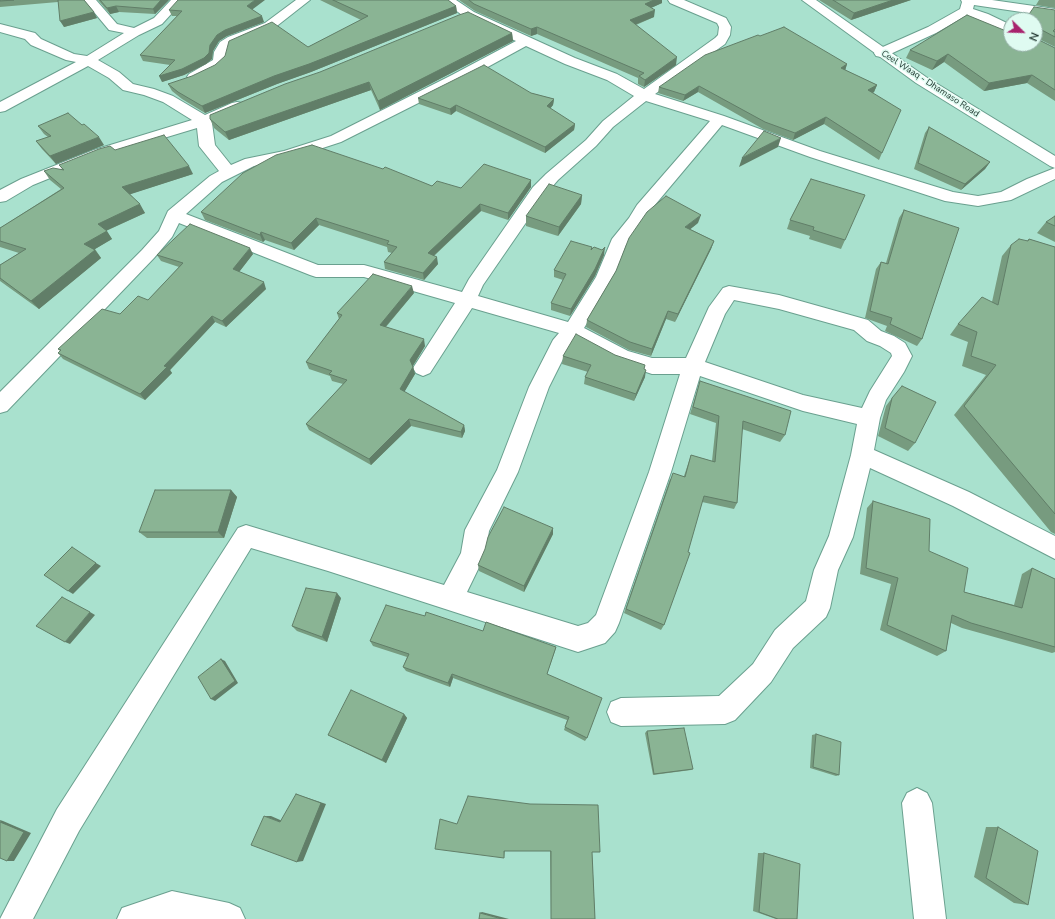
<!DOCTYPE html>
<html>
<head>
<meta charset="utf-8">
<style>
	body { margin:0 }
	#map { position:relative; width:1055px; height:919px; overflow:hidden; background:#a9e1ce; font-family:"Nunito Sans",sans-serif }
	canvas { display:block }
	.north { position:absolute; left:1003px; top:12px; width:40px; height:40px; box-sizing:border-box; background:#dffbf1; border:1px solid #92aca3; border-radius:50%; rotate:113deg; font-size:11px; font-weight:700; line-height:16px; text-align:center; color:#1e352e }
	.north::after { content:''; display:block; margin:auto; width:14px; height:18px; background:#a8236d; clip-path:polygon(50% 0,100% 100%,50% 72%,0 100%) }
</style>
</head>
<body>
<div id="map">
<canvas width="1055" height="919"></canvas>
<div class="north">N</div>
</div>
<script>
const g = document.querySelector('canvas').getContext('2d');
g.lineJoin = 'round';
function poly(rows) {
  const path = new Path2D();
  for (const r of rows) {
    path.moveTo(r[0], r[1]);
    for (let i = 2; i < r.length; i += 2) path.lineTo(r[i], r[i + 1]);
  }
  return path;
}
function stroke(path, color, width, dash) {
  g.strokeStyle = color;
  g.lineWidth = width;
  g.lineCap = dash ? 'butt' : 'round';
  g.setLineDash(dash || []);
  g.stroke(path);
}
function paint(path, color) {
  g.fillStyle = color;
  g.fill(path, 'evenodd');
}
function write(font, color, halo, rows, align = 'center') {
  g.font = font + ' "Nunito Sans",sans-serif';
  g.lineWidth = 3;
  g.setLineDash([]);
  g.textBaseline = 'middle';
  g.strokeStyle = halo;
  g.fillStyle = color;
  for (const [text, x, y, turn = 0] of rows) {
    g.save();
    g.translate(x, y);
    g.rotate((+turn || 0) * Math.PI / 180);
    g.textAlign = isNaN(turn) ? turn : align;
    if (halo) g.strokeText(text, 0, 0);
    g.fillText(text, 0, 0);
    g.restore();
  }
}
const minor = poly([
	[84,0,96,0,117,24,134,28,154,18,171,0,184,0,162,24,139,35,98,60,119,72,133,84,154,89,173,96,205,115,232,103,237,102,242,103,244,106,242,109,212,123,215,145,231,165,245,159,284,151,331,136,452,75,516,41,466,18,442,0,456,0,474,12,575,58,617,74,644,89,715,38,718,35,719,27,717,23,670,3,668,0,684,0,726,18,731,27,730,35,725,44,655,94,724,116,820,151,953,192,978,196,1001,192,1027,179,1055,168,1055,179,1011,200,978,206,945,201,810,157,722,125,649,212,626,245,614,278,584,328,628,351,652,358,686,358,709,307,723,288,729,286,779,295,868,320,881,331,894,336,905,343,912,356,904,372,886,400,880,418,874,450,969,492,1055,536,1055,559,953,506,870,468,853,537,838,570,830,608,826,617,793,648,771,682,735,720,725,724,621,726,611,722,607,712,611,702,621,698,719,696,753,664,775,630,806,601,814,570,829,536,851,455,857,424,803,411,700,376,671,472,619,623,615,632,605,643,578,652,328,571,251,548,79,831,33,919,0,919,57,809,238,528,246,525,444,585,461,553,465,530,497,470,529,387,553,340,559,333,472,308,430,373,423,376,416,373,413,368,455,303,364,277,316,277,310,275,179,223,172,237,154,258,7,411,0,413,0,392,142,250,159,231,168,211,210,176,219,171,199,146,197,128,104,156,33,185,6,201,0,202,0,190,21,179,94,150,192,120,163,102,144,95,123,90,109,78,88,66,5,111,0,112,0,102,76,62,66,60,31,45,25,39,0,32,0,24,35,33,41,39,74,54,87,56,124,33,109,30,84,0],
	[526,46,565,64,607,80,634,96,603,121,586,140,546,174,533,187,469,279,462,292,364,265,318,265,186,214,222,182,254,166,292,158,341,142,462,81,526,46],
	[646,101,710,121,637,205,629,218,612,239,596,277,568,322,478,296,483,285,545,195,558,180,596,146,613,127,646,101],
	[734,300,779,309,854,330,867,341,880,346,891,353,892,356,870,391,862,408,803,395,705,362,725,314,734,300],
	[575,340,614,361,652,374,680,374,649,472,596,615,588,623,578,626,467,592,485,555,489,531,518,472,549,387,568,349,575,340],
	[296,0,310,0,273,29,238,43,230,47,228,52,227,62,217,71,199,80,194,81,189,80,187,77,189,74,213,60,214,52,220,42,228,37,265,23,296,0],
	[961,0,992,0,1055,9,1055,17,974,5,973,9,988,14,1011,25,1011,34,967,15,936,33,886,56,881,57,876,56,874,53,876,50,928,27,960,9,962,2,961,0],
	[917,788,927,793,932,803,946,919,914,919,902,803,907,793,917,788],
	[172,891,229,903,240,908,245,919,117,919,122,908,172,891]
]);
const secondary = poly([
	[802,0,816,0,926,77,1055,156,1055,168,1050,166,916,83,802,0]
]);
stroke(minor, '#6aa08f', 2);
stroke(secondary, '#6aa08f', 2);
paint(minor, '#fff');
paint(secondary, '#fff');
paint(poly([
	[0,0,84,0,97,18,64,27,58,2,0,7],
	[98,0,169,0,155,14,119,12,110,14],
	[320,0,448,0,456,6,457,13,311,72,277,84,205,113,182,99,172,91,168,84,308,47,361,20],
	[459,0,662,0,662,3,651,8,654,17,636,25,676,65,644,87,638,84,638,78,537,34,531,36,475,11],
	[819,0,911,0,851,20],
	[1039,0,1055,0,1055,8,1036,5],
	[252,9,264,22,227,36,219,41,213,51,212,59,206,64,184,75,162,82,170,65,143,61,140,55,177,16,172,16,169,10],
	[1055,10,1055,47,1037,38,1036,39,1055,48,1055,101,1027,83,984,91,944,62,932,70,906,58,910,50,1011,44,1035,20],
	[512,33,513,41,380,110,371,90,229,140,214,128,210,119],
	[760,36,847,64,845,70,877,85,874,92,873,93,882,153,879,160,824,124,793,140,763,129,698,92,683,101,658,93,659,87],
	[531,93,554,99,553,105,550,109,575,124,574,130,545,153,456,111,451,115,419,104,418,98],
	[38,126,104,145,56,164,42,149,36,141,48,137,44,134],
	[929,127,990,162,985,169,961,190,914,169,925,133],
	[115,150,193,174,130,194,145,213,106,231,112,239,95,249,101,258,39,309,0,281,0,265,19,253,0,247,0,228,61,189,50,180,44,171,62,169,59,165],
	[383,169,432,186,461,188,531,180,531,187,508,220,481,211,434,256,438,264,424,280,385,269,384,262,392,253,388,252,387,247,319,225,294,250,265,240,263,242,205,220,201,212],
	[811,179,845,240,841,249,809,239,810,236,787,229,790,220],
	[582,195,581,204,558,236,526,226,526,216],
	[904,210,922,339,917,346,885,331,887,326,865,318,876,269,881,262,886,263,899,218],
	[1055,216,1055,242,1037,233,1046,222],
	[698,223,690,229,714,241,711,249,675,322,666,319,651,356,629,350,586,327,587,320,616,271],
	[1029,239,1055,247,1055,534,1051,532,954,415,986,375,962,366,968,342,950,335,958,324,992,302,1002,256,1011,245,1027,241],
	[592,247,592,249,604,255,595,276,570,316,551,310,551,303,563,280,554,277,554,270],
	[253,254,239,272,266,289,226,327,215,322,170,370,172,373,145,400,63,359,58,353,60,351,58,349,120,314,148,300,179,267,161,261,157,255],
	[414,293,386,327,425,346,413,366,415,374,404,392,464,425,465,431,462,438,411,426,371,465,309,430,306,424,343,384,332,381,330,376,309,369,306,362,339,319,337,313],
	[615,355,644,369,645,377,634,401,584,384,585,377,588,372,562,364,563,356],
	[700,381,785,435,780,442,742,429,737,503,734,509,702,502,664,625,661,630,624,613,670,479,684,476,691,455,712,461,716,423,690,414],
	[892,398,915,443,908,451,878,436,886,406],
	[231,490,237,497,224,538,147,538,139,532],
	[873,501,929,551,964,592,1014,605,1022,574,1032,568,1055,579,1055,652,1052,653,962,628,951,623,946,651,937,656,880,630,891,584,860,574,867,508],
	[553,528,553,534,524,592,479,571,478,565],
	[341,598,327,642,297,631,292,626],
	[425,616,483,631,556,647,555,651,547,674,587,738,585,741,564,730,567,720,453,678,450,687,406,671,403,667,407,657,373,646,370,641],
	[404,714,407,718,386,763,328,735],
	[647,731,693,769,691,770,653,775,645,733],
	[816,734,839,775,836,776,810,768,812,735],
	[457,824,592,852,595,919,551,919,550,851,505,851,504,858],
	[986,827,998,827,1028,905,1014,903,974,877],
	[758,853,764,853,797,919,776,919,753,911]
]), '#779b7f');
paint(poly([
	[161,0,169,0,155,14,153,9],
	[255,0,265,0,249,12,247,6],
	[654,0,662,0,662,3,644,11,645,4],
	[893,0,911,0,851,20,854,13],
	[116,6,119,12,110,14,107,8],
	[456,6,457,13,311,72,277,84,205,113,202,106,274,76],
	[655,10,654,17,629,27,630,20],
	[94,12,97,18,64,27,60,21],
	[262,16,264,22,227,36,219,41,213,51,212,59,206,64,184,75,162,82,159,76,210,45,217,35,225,30],
	[537,27,537,34,531,36,531,29],
	[512,33,513,41,380,110,378,101],
	[948,54,944,62,932,70,937,61],
	[677,57,676,65,644,87,645,80],
	[847,64,845,71,841,68],
	[1032,75,1027,83,984,91,989,83],
	[369,82,371,90,229,140,225,132],
	[877,85,874,92,865,96,868,90],
	[699,86,698,92,683,101,685,95],
	[554,99,553,105,547,112,547,106],
	[456,105,456,111,451,115,450,109],
	[826,117,824,124,793,140,795,133],
	[575,124,574,130,545,153,545,147],
	[99,137,104,145,56,164,50,156],
	[781,138,778,147,739,167,742,158],
	[990,162,985,169,961,190,965,184],
	[189,166,193,174,128,195,122,187],
	[531,180,531,187,508,220,508,213],
	[582,195,581,204,558,236,559,227],
	[140,204,145,213,103,232,98,224],
	[480,204,481,211,429,260,428,253],
	[701,215,698,223,683,235,685,227],
	[316,218,319,225,294,250,291,243],
	[107,231,112,239,90,252,84,244],
	[261,232,265,240,263,242,260,235],
	[714,241,711,249,675,322,678,314],
	[605,247,604,255,595,276,570,316,571,309],
	[250,248,253,254,236,276,233,269],
	[95,250,101,258,39,309,31,301],
	[437,257,438,264,424,280,423,273],
	[264,282,266,289,226,327,222,321],
	[412,286,414,293,381,332,380,325],
	[668,311,666,319,651,356,652,349],
	[212,316,215,322,170,370,172,373,145,400,140,394,164,366],
	[424,339,425,346,412,367,410,360],
	[413,367,415,374,402,396,400,389],
	[646,370,645,377,634,401,636,394],
	[409,419,411,426,371,465,369,459],
	[464,425,465,431,462,438,461,432],
	[231,490,237,497,224,538,218,532],
	[553,528,553,534,524,592,524,586],
	[96,563,101,566,73,594,68,591],
	[337,593,341,598,327,642,322,637],
	[90,612,95,615,70,644,65,642],
	[221,659,225,661,238,683,215,701,211,699],
	[452,674,453,678,450,687,448,683],
	[404,714,407,718,386,763,382,760],
	[296,794,326,804,303,861,297,862],
	[264,816,271,816,287,823,280,822],
	[0,820,3,821,31,833,14,861,7,861],
	[482,912,509,919,502,919,480,913]
]), '#617e68');
const building = poly([
	[0,0,14,0,0,1,0,0],
	[58,0,84,0,94,12,60,21,58,0],
	[100,0,161,0,153,9,116,6,107,8,100,0],
	[178,0,255,0,247,6,262,16,225,30,217,35,210,45,209,53,204,58,182,69,159,76,175,60,140,55,182,11,169,10,178,0],
	[333,0,448,0,456,6,309,64,274,76,202,106,178,92,168,84,192,76,215,65,225,56,229,41,272,22,308,47,368,16,333,0],
	[469,0,654,0,645,4,655,10,630,20,677,57,645,80,639,76,644,73,537,27,531,29,474,4,469,0],
	[833,0,893,0,854,13,833,0],
	[1034,7,1055,10,1055,29,1053,31,1055,32,1055,37,1040,29,1038,35,1035,37,1035,20,1025,20,1034,7],
	[468,12,512,33,378,101,369,82,225,132,210,119,210,115,285,84,320,72,459,15,468,12],
	[967,15,1011,33,1011,44,1035,44,1035,38,1055,48,1055,90,1032,75,989,83,948,54,937,61,910,50,967,15],
	[784,27,847,64,841,68,877,85,868,90,901,110,882,153,826,117,795,133,765,122,699,86,685,95,659,87,705,55,758,35,760,36,784,27],
	[484,65,531,93,554,99,547,106,575,124,545,147,456,105,450,109,418,98,484,65],
	[68,113,82,125,84,124,99,137,50,156,36,141,51,136,38,126,68,113],
	[929,127,990,162,965,184,918,163,929,127],
	[764,131,781,138,742,158,764,131],
	[164,135,189,166,122,187,140,204,98,224,107,231,84,244,95,250,31,301,0,278,0,265,26,249,0,241,0,228,64,188,44,171,53,168,64,170,59,165,99,149,110,146,115,150,164,135],
	[312,145,383,169,385,167,432,186,437,181,461,188,484,164,531,180,508,213,480,204,428,253,437,257,423,273,384,262,397,247,387,244,389,241,316,218,291,243,261,232,260,235,201,212,243,173,276,155,312,145],
	[811,179,865,195,845,240,813,230,814,227,790,220,811,179],
	[549,184,582,195,559,227,526,216,549,184],
	[666,196,701,215,685,227,714,241,678,314,668,311,652,349,630,342,587,320,616,271,629,238,647,212,666,196],
	[904,210,959,228,922,339,890,324,892,318,870,311,881,262,888,264,904,210],
	[1055,216,1055,226,1046,222,1055,216],
	[190,224,250,248,233,269,264,282,222,321,212,316,164,366,167,367,140,394,58,353,61,350,58,349,102,309,120,314,138,296,148,300,183,263,157,255,190,224],
	[1019,239,1028,241,1029,239,1055,247,1055,514,964,406,996,365,971,356,977,332,958,324,982,297,998,305,1011,245,1019,239],
	[571,241,592,247,591,250,594,247,602,250,605,247,595,269,571,309,551,303,566,274,554,270,571,241],
	[373,274,412,286,380,325,424,339,410,360,413,367,400,389,464,425,461,432,409,419,369,459,306,424,347,380,329,374,332,371,306,362,342,315,337,313,373,274],
	[576,334,615,355,645,365,644,369,646,370,636,394,585,377,591,365,563,356,576,334],
	[700,381,791,411,785,435,743,421,737,503,704,496,688,552,690,553,664,625,626,609,673,473,685,477,691,455,715,462,719,416,693,407,700,381],
	[902,386,936,402,915,443,885,428,892,398,902,386],
	[155,490,231,490,218,532,139,532,155,490],
	[873,501,930,519,929,551,968,568,964,592,1022,608,1032,568,1055,579,1055,647,971,623,952,615,946,651,887,625,898,578,866,568,873,501],
	[504,507,553,528,524,586,478,565,485,549,488,537,504,507],
	[72,547,96,563,68,591,44,575,72,547],
	[306,588,337,593,322,637,292,626,306,588],
	[62,597,90,612,65,642,36,626,62,597],
	[386,605,425,616,426,612,483,631,486,622,556,647,547,674,602,698,587,738,565,727,569,717,452,674,448,683,403,667,409,654,370,641,386,605],
	[221,659,235,681,211,699,198,677,221,659],
	[351,690,404,714,382,760,328,735,351,690],
	[684,728,693,769,654,774,647,731,684,728],
	[816,734,841,742,839,775,813,767,816,734],
	[296,794,321,803,297,862,251,845,264,816,280,822,296,794],
	[468,796,530,804,598,805,600,852,592,852,595,919,551,919,551,851,504,851,504,858,435,849,440,819,457,824,468,796],
	[0,822,24,832,7,861,0,858,0,822],
	[998,827,1038,851,1028,905,986,878,998,827],
	[764,853,800,864,797,919,778,919,759,912,764,853],
	[480,913,502,919,479,919,480,913]
]);
paint(building, '#8ab494');
stroke(building, '#617e68', 1);
write('9px', '#1e352e', '#dffbf1', [
	["Ceel Waaq - Dhamaso Road",930,84,33]
]);
</script>
</body>
</html>
